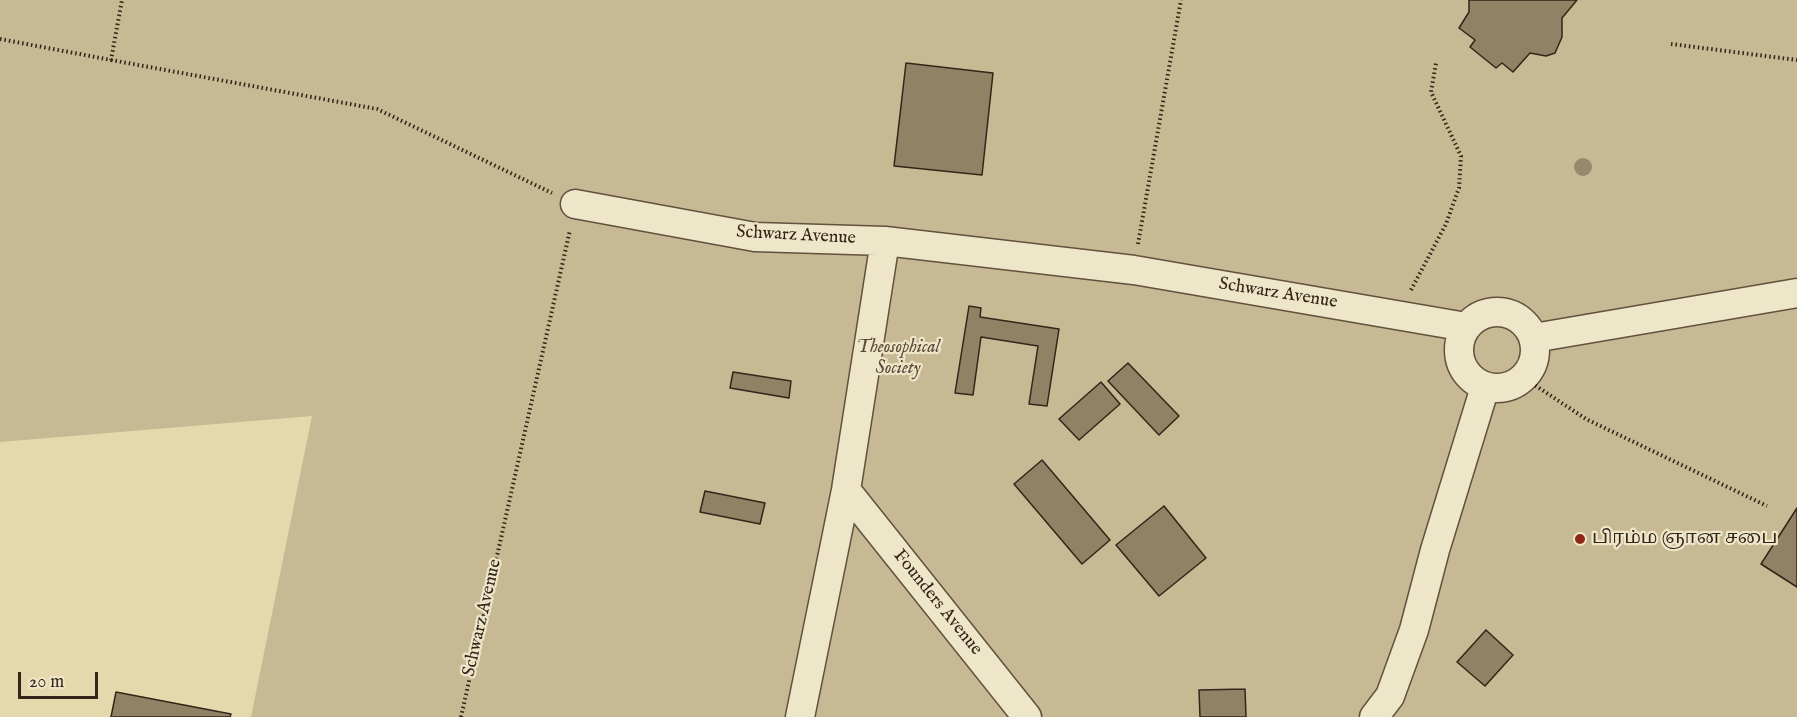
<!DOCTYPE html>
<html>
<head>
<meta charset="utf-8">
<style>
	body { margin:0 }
	#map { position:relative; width:1797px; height:717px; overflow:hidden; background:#e5d8ac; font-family:"IM FELL English",serif }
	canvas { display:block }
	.scale { position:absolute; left:18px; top:672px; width:80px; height:27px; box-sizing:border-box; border:3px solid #352419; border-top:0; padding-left:8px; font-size:18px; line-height:21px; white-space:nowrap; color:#352419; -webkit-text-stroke:4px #eee6c9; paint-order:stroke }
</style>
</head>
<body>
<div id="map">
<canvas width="1797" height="717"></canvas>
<div class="scale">20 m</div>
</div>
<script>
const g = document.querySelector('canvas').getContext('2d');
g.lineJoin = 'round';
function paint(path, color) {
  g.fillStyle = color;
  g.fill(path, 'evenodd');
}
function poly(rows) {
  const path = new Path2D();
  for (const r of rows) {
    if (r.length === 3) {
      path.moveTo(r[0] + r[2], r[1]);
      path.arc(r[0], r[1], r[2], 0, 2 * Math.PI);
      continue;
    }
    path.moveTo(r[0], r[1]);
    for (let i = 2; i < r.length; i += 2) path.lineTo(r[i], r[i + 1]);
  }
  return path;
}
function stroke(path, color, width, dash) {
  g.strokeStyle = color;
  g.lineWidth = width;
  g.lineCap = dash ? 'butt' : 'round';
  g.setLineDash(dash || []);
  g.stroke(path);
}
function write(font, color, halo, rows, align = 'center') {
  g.font = font + ' "IM FELL English","Noto Serif Tamil",serif';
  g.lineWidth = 4.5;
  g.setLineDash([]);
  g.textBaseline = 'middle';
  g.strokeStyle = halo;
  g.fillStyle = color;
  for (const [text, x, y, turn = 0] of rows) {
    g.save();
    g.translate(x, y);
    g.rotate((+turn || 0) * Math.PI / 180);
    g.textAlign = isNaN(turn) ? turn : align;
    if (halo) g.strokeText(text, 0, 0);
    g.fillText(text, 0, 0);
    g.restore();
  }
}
paint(poly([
	[0,0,1797,0,1797,717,251,717,312,416,0,442]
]), '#c7b993');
const building = poly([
	[1469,0,1577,0,1562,18,1562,37,1555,53,1546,56,1530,53,1513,72,1502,63,1496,68,1470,47,1475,40,1459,28,1469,12,1469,0],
	[906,63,993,73,982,175,894,166,906,63],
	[969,306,981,308,980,317,1059,329,1047,406,1029,404,1038,346,981,337,973,395,955,393,969,306],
	[1128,363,1179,416,1159,435,1108,381,1128,363],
	[733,372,791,381,789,398,730,388,733,372],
	[1101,382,1120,404,1079,440,1059,419,1101,382],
	[1042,460,1110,540,1082,564,1014,484,1042,460],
	[705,491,765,503,760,524,700,512,705,491],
	[1164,506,1206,558,1159,596,1116,545,1164,506],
	[1797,508,1797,587,1761,564,1797,508],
	[1486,630,1513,655,1485,686,1457,662,1486,630],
	[1245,689,1246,717,1200,717,1199,690,1245,689],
	[116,692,231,714,230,717,111,717,116,692]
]);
paint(building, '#918265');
stroke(building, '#352419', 1.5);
const minor = poly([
	[575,204,755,237,885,241,1134,270,1466,327],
	[1497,350,38],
	[1534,338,1797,293],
	[846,490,1027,717],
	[800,717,846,490,885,241],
	[1374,717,1390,696,1414,630,1435,550,1485,387]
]);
stroke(minor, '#61513e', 31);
stroke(poly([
	[0,39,111,60,122,0],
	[1671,44,1797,60],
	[111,60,377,109,552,193],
	[1138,244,1181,0],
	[1411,290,1446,224,1459,188,1461,156,1431,92,1436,63],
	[1524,378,1586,419,1767,506],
	[461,717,570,230]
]), '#352419', 4, [1.5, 3]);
stroke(minor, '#eee6c9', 28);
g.fillStyle = '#99896c';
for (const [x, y] of [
	[1583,167]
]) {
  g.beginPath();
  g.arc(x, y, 9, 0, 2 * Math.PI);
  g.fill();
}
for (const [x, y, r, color] of [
	[1580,539,6,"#8f2418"]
]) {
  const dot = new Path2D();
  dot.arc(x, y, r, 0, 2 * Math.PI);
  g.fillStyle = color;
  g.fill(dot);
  stroke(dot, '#eee6c9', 2);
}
write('18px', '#352419', '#eee6c9', [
	["Schwarz Avenue",796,236,3],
	["Schwarz Avenue",1278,294,9],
	["Founders Avenue",937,603,51],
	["Schwarz Avenue",483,618,-77]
]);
write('italic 18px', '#5a4938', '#eee6c9', [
	["Theosophical",898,348],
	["Society",898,369]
]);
write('18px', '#352419', '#eee6c9', [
	["பிரம்ம ஞான சபை",1592,539]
], 'left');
</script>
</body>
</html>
